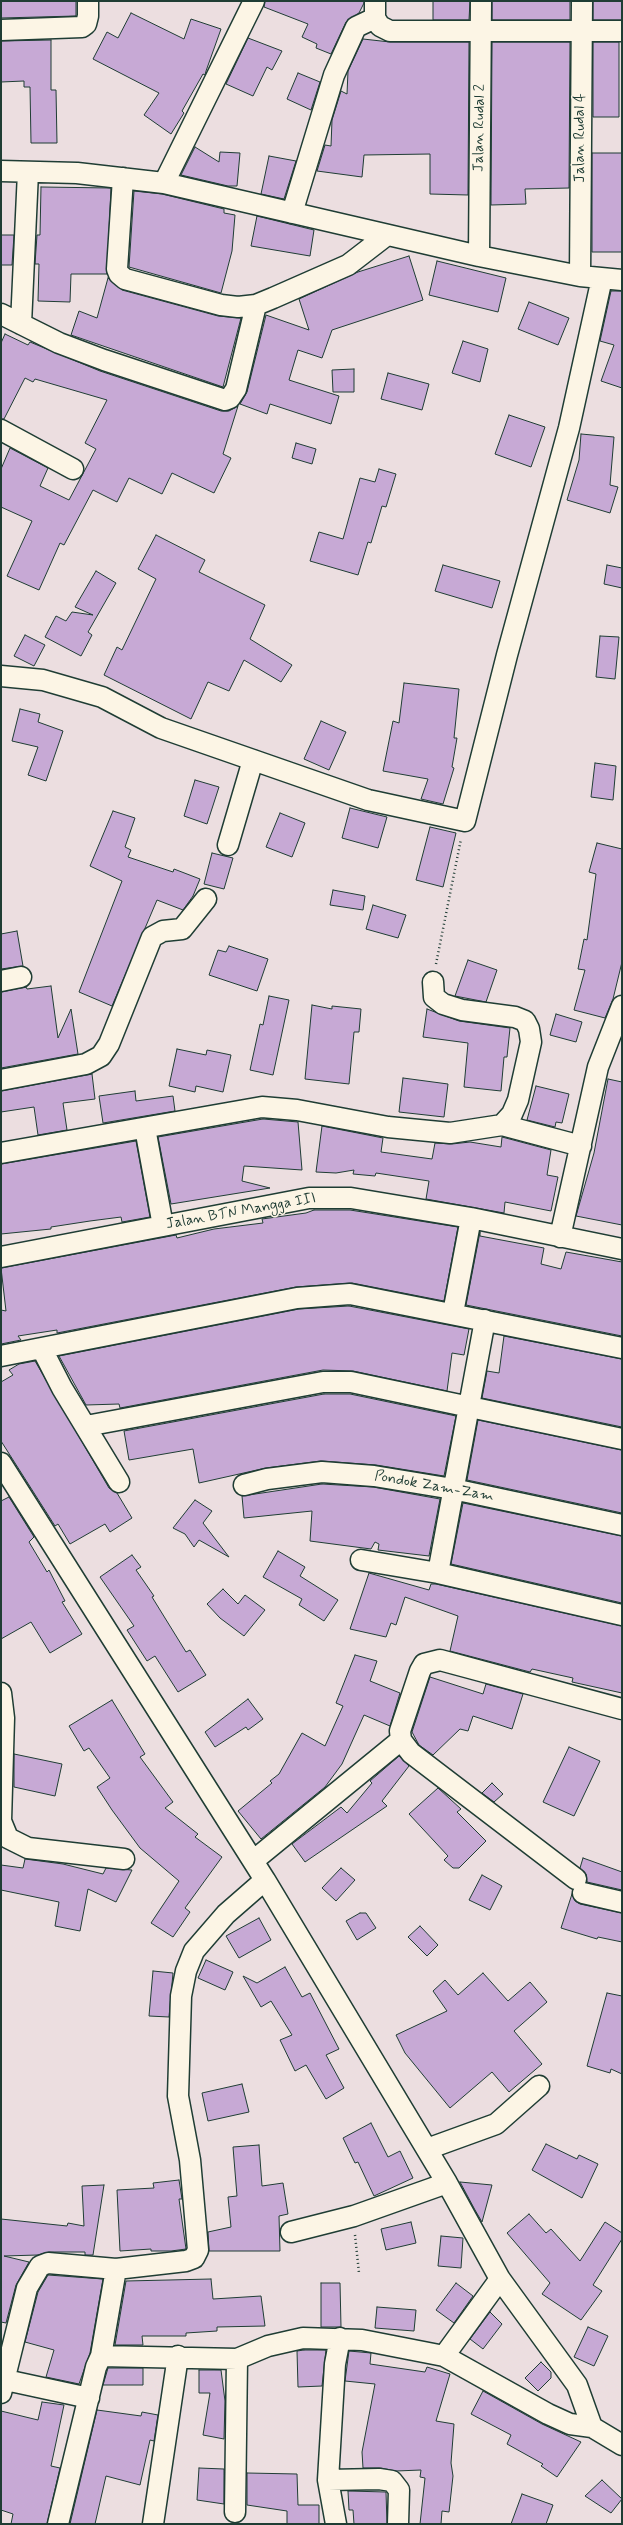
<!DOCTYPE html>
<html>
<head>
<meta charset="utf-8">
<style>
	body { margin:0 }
	#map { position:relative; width:623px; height:2525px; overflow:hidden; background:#ecdee0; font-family:Mynerve,sans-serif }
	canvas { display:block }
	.frame { position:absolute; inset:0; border:2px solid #1f3d34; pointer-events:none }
</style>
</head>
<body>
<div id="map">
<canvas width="623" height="2525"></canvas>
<div class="frame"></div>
</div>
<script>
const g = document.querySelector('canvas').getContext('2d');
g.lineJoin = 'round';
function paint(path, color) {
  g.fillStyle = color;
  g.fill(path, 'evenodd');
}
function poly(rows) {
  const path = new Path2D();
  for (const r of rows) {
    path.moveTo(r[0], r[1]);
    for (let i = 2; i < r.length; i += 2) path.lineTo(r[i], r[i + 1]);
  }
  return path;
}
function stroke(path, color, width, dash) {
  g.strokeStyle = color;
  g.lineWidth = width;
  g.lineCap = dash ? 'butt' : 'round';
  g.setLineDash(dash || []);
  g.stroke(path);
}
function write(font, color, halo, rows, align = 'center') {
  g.font = font + ' Mynerve,sans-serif';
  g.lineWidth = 3;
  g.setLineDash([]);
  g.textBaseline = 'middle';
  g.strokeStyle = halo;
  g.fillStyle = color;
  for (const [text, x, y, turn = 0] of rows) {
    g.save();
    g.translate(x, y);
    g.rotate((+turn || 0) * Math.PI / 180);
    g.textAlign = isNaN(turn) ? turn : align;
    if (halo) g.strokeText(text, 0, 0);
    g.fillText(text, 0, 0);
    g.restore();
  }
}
const building = poly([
	[1,1,76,1,76,16,1,18,1,1],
	[265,1,364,1,364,3,359,13,346,22,331,54,316,48,317,44,302,37,308,24,264,7,265,1],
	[433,1,470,1,469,20,433,20,433,1],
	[492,1,570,1,570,20,492,20,492,1],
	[593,1,622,1,622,20,593,20,593,1],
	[131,13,184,39,191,19,221,29,206,71,205,75,203,74,182,111,184,113,171,134,144,115,159,93,93,59,107,32,118,38,131,13],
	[248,38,282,51,272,70,267,67,253,96,226,84,248,38],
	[363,39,390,42,469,42,468,195,430,194,430,154,364,155,362,177,317,171,325,145,331,146,332,120,341,91,347,94,348,71,363,39],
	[51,40,51,90,56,90,57,143,31,143,30,87,24,87,24,81,1,82,1,41,51,40],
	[492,42,570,42,569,188,525,189,526,204,491,205,492,42],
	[593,42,619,42,619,117,593,117,593,42],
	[298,73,320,82,311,110,287,99,298,73],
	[195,147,219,162,220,152,240,153,237,186,228,186,181,175,195,147],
	[592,153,622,153,622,252,592,252,592,153],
	[269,156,296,161,284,199,261,194,269,156],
	[41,187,111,188,107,274,71,274,70,302,38,301,39,264,35,264,37,235,40,235,41,187],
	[134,191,162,194,224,209,224,213,235,215,232,251,221,293,129,267,134,191],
	[257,216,314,230,310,256,251,246,257,216],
	[1,235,14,235,12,265,1,265,1,235],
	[409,256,423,300,332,330,322,358,298,350,289,380,339,396,331,424,270,404,267,414,240,404,247,392,266,315,309,330,299,299,358,272,409,256],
	[437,261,506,278,498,312,429,295,437,261],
	[108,278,122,290,218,316,241,318,223,387,71,335,79,311,97,318,108,278],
	[611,291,622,291,622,388,601,381,614,345,600,341,611,291],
	[529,302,569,318,558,345,518,329,529,302],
	[5,334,28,345,30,342,100,371,221,411,229,411,238,406,223,454,231,458,214,493,172,473,162,494,129,478,117,502,93,490,64,545,60,543,39,590,7,576,32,521,1,507,1,469,10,448,48,468,40,486,69,500,96,449,85,443,107,400,35,379,33,382,25,378,4,419,1,419,1,343,5,334],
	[463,341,488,349,480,382,452,373,463,341],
	[354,369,354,392,333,392,332,370,354,369],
	[388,373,429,384,422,410,381,399,388,373],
	[509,415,545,427,531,467,495,454,509,415],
	[581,434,614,437,610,485,618,487,610,513,567,500,579,460,581,434],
	[296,443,316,449,312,464,292,458,296,443],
	[379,469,396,474,386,507,382,506,371,543,368,542,358,575,310,561,319,532,343,539,360,478,375,482,379,469],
	[156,535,205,560,199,572,265,605,250,639,292,665,281,682,244,660,229,691,208,682,191,719,104,675,117,647,122,650,156,579,138,569,156,535],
	[443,565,500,581,492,608,435,591,443,565],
	[607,565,622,568,622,588,604,584,607,565],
	[96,571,116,583,88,632,92,635,81,656,45,637,56,616,66,621,72,612,93,615,75,607,96,571],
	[25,635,45,645,34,666,14,656,25,635],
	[600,636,619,637,615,679,596,677,600,636],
	[404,683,459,689,454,738,457,738,452,767,454,768,443,804,421,799,428,779,383,771,393,721,399,723,404,683],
	[20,709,40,714,38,722,63,731,46,781,28,775,38,747,12,741,20,709],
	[321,721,346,732,329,770,304,759,321,721],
	[595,763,616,766,613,800,591,797,595,763],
	[195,780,219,787,207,824,184,816,195,780],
	[350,808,387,817,378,848,342,838,350,808],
	[113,811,135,818,125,847,131,850,128,857,173,872,174,869,200,879,193,896,183,910,157,900,112,1006,79,992,122,881,90,866,113,811],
	[280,813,305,823,292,857,266,847,280,813],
	[430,827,456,833,443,887,416,880,430,827],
	[597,843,622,849,622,962,613,999,605,1018,574,1010,585,970,578,969,584,939,587,940,596,874,589,872,597,843],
	[212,853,233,858,224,889,204,884,212,853],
	[333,890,365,896,363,910,330,905,333,890],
	[373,905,406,915,398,938,366,929,373,905],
	[17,931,23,966,1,969,1,934,17,931],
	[229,946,268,959,257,991,209,975,218,950,226,952,229,946],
	[468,960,497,970,486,1002,455,996,468,960],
	[51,986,58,1038,71,1009,78,1054,1,1068,1,992,26,987,27,989,51,986],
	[269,996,289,1000,273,1075,250,1070,260,1024,263,1025,269,996],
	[312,1005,332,1009,332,1006,361,1009,359,1032,354,1032,349,1084,305,1079,312,1005],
	[427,1009,459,1021,510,1028,507,1057,504,1057,501,1091,464,1087,468,1043,423,1037,427,1009],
	[556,1014,582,1022,576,1042,550,1035,556,1014],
	[177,1049,206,1055,207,1050,231,1055,223,1092,196,1086,195,1092,169,1086,177,1049],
	[92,1074,95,1099,63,1103,67,1130,38,1135,34,1107,1,1112,1,1091,92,1074],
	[403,1078,448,1084,444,1117,399,1112,403,1078],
	[608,1079,622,1082,622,1225,576,1216,594,1153,608,1079],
	[536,1086,569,1094,562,1123,556,1122,555,1127,527,1120,536,1086],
	[135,1091,136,1101,173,1096,175,1111,103,1123,99,1096,135,1091],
	[263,1119,298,1122,302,1170,244,1166,242,1181,270,1188,171,1204,158,1137,263,1119],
	[322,1126,383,1138,381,1152,432,1159,435,1143,452,1144,470,1142,501,1147,502,1137,551,1150,547,1175,558,1177,551,1211,505,1202,504,1213,426,1199,429,1181,376,1173,375,1176,353,1174,354,1170,336,1173,316,1172,322,1126],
	[136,1141,150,1217,122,1222,121,1217,90,1221,51,1227,51,1229,1,1234,1,1164,136,1141],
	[314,1210,350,1210,458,1227,444,1301,352,1283,296,1287,57,1333,57,1330,18,1336,21,1340,1,1344,1,1310,6,1311,1,1268,176,1235,177,1238,214,1229,263,1223,262,1219,306,1213,314,1210],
	[480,1232,480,1236,544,1248,541,1264,561,1269,566,1252,622,1262,622,1336,466,1305,480,1232],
	[349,1306,469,1329,464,1355,452,1353,447,1391,353,1371,323,1370,120,1408,119,1404,86,1405,59,1356,299,1309,349,1306],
	[504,1336,622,1359,622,1427,482,1398,487,1371,499,1373,504,1336],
	[35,1361,109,1488,117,1493,132,1518,110,1532,105,1524,70,1544,58,1524,55,1526,1,1441,1,1382,13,1375,9,1370,19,1364,35,1361],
	[324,1394,350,1394,456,1416,444,1476,376,1465,321,1461,266,1468,199,1483,193,1449,129,1460,124,1431,324,1394],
	[478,1420,622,1450,622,1513,467,1480,478,1420],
	[322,1484,373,1487,440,1499,429,1556,378,1550,379,1544,375,1542,371,1549,310,1541,312,1511,244,1518,242,1496,322,1484],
	[9,1497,34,1537,29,1542,47,1572,49,1570,65,1601,62,1602,82,1634,50,1653,31,1622,1,1639,1,1501,9,1497],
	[195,1500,212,1511,203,1523,229,1557,199,1540,194,1547,185,1534,173,1528,195,1500],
	[463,1503,622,1536,622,1603,451,1564,463,1503],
	[278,1551,305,1567,300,1576,338,1600,324,1621,299,1605,302,1599,263,1577,278,1551],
	[132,1555,141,1567,136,1570,154,1596,152,1597,186,1652,190,1650,206,1675,178,1692,155,1656,147,1661,127,1630,134,1626,100,1577,132,1555],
	[369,1573,429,1590,431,1584,436,1584,622,1626,622,1693,572,1682,573,1678,532,1669,530,1672,450,1651,458,1616,405,1597,396,1625,391,1623,386,1637,350,1629,369,1573],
	[223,1589,238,1604,245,1595,265,1610,244,1636,220,1618,207,1604,223,1589],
	[355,1655,377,1661,370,1681,400,1693,390,1726,364,1715,342,1764,325,1787,261,1839,238,1811,272,1783,270,1781,279,1774,302,1733,325,1746,343,1706,336,1703,355,1655],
	[430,1677,483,1694,486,1684,523,1694,512,1729,473,1716,468,1731,460,1729,433,1755,419,1745,412,1732,430,1677],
	[248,1699,263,1719,248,1730,246,1727,215,1747,205,1732,248,1699],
	[112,1700,145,1754,140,1757,173,1802,165,1808,198,1834,195,1837,222,1857,185,1908,190,1912,173,1937,151,1923,179,1881,140,1848,112,1810,97,1787,110,1778,89,1748,84,1751,69,1726,112,1700],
	[569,1747,600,1761,574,1816,543,1802,569,1747],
	[14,1754,62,1764,55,1796,14,1787,14,1754],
	[399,1756,409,1766,382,1801,387,1806,305,1862,292,1844,341,1807,347,1813,372,1783,370,1781,399,1756],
	[492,1783,503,1794,494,1802,482,1793,492,1783],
	[438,1788,461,1809,457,1812,486,1841,459,1868,453,1868,444,1860,448,1856,409,1814,438,1788],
	[583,1858,622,1872,622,1890,587,1882,586,1874,580,1868,583,1858],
	[25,1859,63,1864,103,1874,106,1868,132,1870,116,1902,88,1889,80,1931,55,1926,59,1902,1,1890,1,1865,23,1868,25,1859],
	[341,1868,355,1880,336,1901,322,1888,341,1868],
	[482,1875,502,1886,490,1910,469,1900,482,1875],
	[572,1894,575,1901,580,1904,622,1913,622,1942,598,1937,597,1939,561,1928,572,1894],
	[360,1913,366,1913,376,1928,357,1940,346,1921,360,1913],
	[259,1918,271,1940,239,1958,226,1936,259,1918],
	[420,1926,438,1945,427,1956,408,1937,420,1926],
	[206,1960,233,1972,225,1990,198,1978,206,1960],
	[285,1967,302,1997,310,1993,339,2049,326,2055,344,2088,326,2099,306,2065,295,2071,280,2040,292,2035,271,2001,261,2007,243,1976,257,1983,285,1967],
	[153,1971,173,1973,169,2017,149,2016,153,1971],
	[483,1973,508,2001,530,1982,547,2002,514,2031,542,2064,509,2092,492,2072,450,2108,405,2053,396,2035,447,2011,433,1991,445,1980,458,1995,483,1973],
	[607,1993,622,1996,622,2074,611,2069,610,2073,587,2066,607,1993],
	[242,2084,249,2112,208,2121,202,2093,242,2084],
	[371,2123,388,2157,400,2151,413,2178,374,2196,358,2162,355,2163,343,2138,371,2123],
	[546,2144,577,2159,579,2155,598,2164,582,2198,532,2170,546,2144],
	[259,2145,262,2186,283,2183,288,2214,279,2216,280,2251,209,2251,208,2232,231,2227,228,2197,237,2196,233,2147,259,2145],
	[179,2180,182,2199,179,2199,186,2249,171,2251,151,2251,151,2249,120,2251,117,2190,154,2188,153,2183,179,2180],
	[460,2182,492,2185,482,2222,475,2210,460,2182],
	[104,2185,93,2255,85,2255,85,2252,49,2252,38,2255,4,2256,29,2262,16,2285,6,2323,1,2322,1,2219,67,2226,68,2223,84,2226,82,2186,104,2185],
	[529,2214,546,2233,551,2229,580,2261,605,2222,622,2233,622,2239,593,2285,602,2291,581,2320,542,2294,550,2283,507,2233,529,2214],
	[411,2222,416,2243,386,2250,381,2229,411,2222],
	[441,2236,463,2238,461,2268,438,2266,441,2236],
	[48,2275,103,2279,90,2353,79,2384,46,2377,54,2350,25,2342,38,2292,48,2275],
	[211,2279,213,2299,261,2296,265,2326,217,2327,217,2331,186,2333,186,2336,142,2336,143,2345,115,2345,126,2281,211,2279],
	[321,2283,340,2283,341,2327,321,2327,321,2283],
	[456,2283,473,2296,454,2323,436,2310,456,2283],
	[377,2307,416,2310,414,2331,375,2328,377,2307],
	[490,2312,502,2324,483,2349,470,2339,490,2312],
	[588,2327,608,2336,594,2366,574,2357,588,2327],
	[304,2350,326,2350,322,2386,298,2387,297,2351,304,2350],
	[349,2351,371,2353,370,2364,425,2372,427,2367,450,2374,436,2421,454,2424,451,2463,453,2476,449,2512,442,2511,441,2524,420,2524,425,2478,420,2477,421,2470,396,2471,381,2468,363,2468,362,2452,375,2384,345,2381,349,2351],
	[541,2362,551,2372,551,2378,538,2391,525,2378,541,2362],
	[108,2368,143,2368,143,2385,103,2385,108,2368],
	[199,2370,221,2370,225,2401,224,2439,203,2435,210,2393,199,2393,199,2370],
	[483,2391,542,2424,581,2442,557,2477,541,2466,543,2464,507,2444,511,2435,471,2414,483,2391],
	[42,2402,64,2405,51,2466,60,2468,47,2524,11,2524,13,2514,1,2510,1,2411,38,2420,42,2402],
	[97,2410,141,2416,142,2412,158,2415,154,2441,150,2440,140,2485,106,2476,95,2524,70,2524,97,2410],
	[199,2468,224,2469,224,2504,197,2500,199,2468],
	[247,2473,297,2474,298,2505,319,2505,319,2524,287,2524,287,2511,247,2505,247,2473],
	[602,2480,622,2499,611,2513,585,2496,602,2480],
	[348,2491,386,2492,387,2524,354,2524,353,2510,349,2510,348,2491],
	[522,2494,553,2505,546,2524,511,2524,522,2494]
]);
paint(building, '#c7a9d5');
stroke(building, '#1f3d34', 1);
const minor = poly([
	[375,1,375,18,380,26,390,31,622,31],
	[1,30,82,27,86,24,88,16,88,1],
	[1,171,77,173,164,183,479,256,580,276,622,280],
	[123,178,117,269,119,274,125,279,221,305,238,307,256,305,273,298,348,265,387,235],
	[164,183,254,1],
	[292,213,334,75,356,27,375,18],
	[479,256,481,1],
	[580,276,582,1],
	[1,314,59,343,104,360,225,400,230,398,236,389,256,305],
	[21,324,28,172],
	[1,430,73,469],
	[1,676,43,680,102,697,161,728,368,800,465,821,507,655,569,428,602,278],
	[228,845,253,760],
	[1,981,21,977],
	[1,1080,86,1064,101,1056,109,1044,152,937,163,931,182,929,206,899],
	[502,1125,581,1146],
	[145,1128,163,1226],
	[1,1153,262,1107,297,1110,388,1127,450,1133,502,1125,512,1114,518,1100,531,1042,529,1029,525,1021,515,1017,462,1010,443,1004,434,997,433,982],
	[560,1237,598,1067,622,1006],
	[1,1257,309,1198,351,1198,471,1218,622,1249],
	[453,1313,471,1218],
	[42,1349,62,1388,119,1482],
	[1,1356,297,1298,350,1294,622,1348],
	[86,1426,323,1382,351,1382,622,1439],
	[1,1463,265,1880,447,2183,500,2279,577,2385,592,2427,622,2445],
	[244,1485,267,1479,322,1472,374,1476,453,1489,622,1525],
	[361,1560,438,1573,622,1615],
	[438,1573,485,1320],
	[1,1693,4,1718,1,1821,8,1838,28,1848,124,1859],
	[253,1861,401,1740],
	[576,1879,411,1753,401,1740,400,1731,420,1671,424,1664,440,1660,622,1709],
	[583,1893,622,1902],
	[427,2149,496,2124,539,2086],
	[291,2232,354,2216,447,2183],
	[101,2356,237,2359,268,2346,303,2338,362,2340,444,2356,548,2414,570,2424,592,2427],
	[444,2356,500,2279],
	[1,2379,89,2398],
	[1,2393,27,2288,40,2266,48,2263,116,2269],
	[328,2480,379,2479,392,2481,399,2490,398,2524],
	[235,2512,237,2359],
	[58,2524,96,2367,101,2356,116,2269,186,2261,194,2258,198,2250,190,2160,178,2096,181,1996,186,1971,194,1951,226,1914,265,1880],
	[153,2524,178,2356],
	[336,2524,328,2480,335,2364,340,2338]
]);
stroke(minor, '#1f3d34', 23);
stroke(poly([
	[436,964,461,839],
	[355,2235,359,2273]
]), '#1f3d34', 2.5, [1, 3]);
stroke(minor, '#fcf5e5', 20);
write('15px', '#1f3d34', '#fcf5e5', [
	["Jalan Rudal 2",480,128,-89],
	["Jalan Rudal 4",581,138,-90],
	["Jalan BTN Mangga III",241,1212,-10],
	["Pondok Zam-Zam",434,1487,10]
]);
</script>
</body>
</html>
